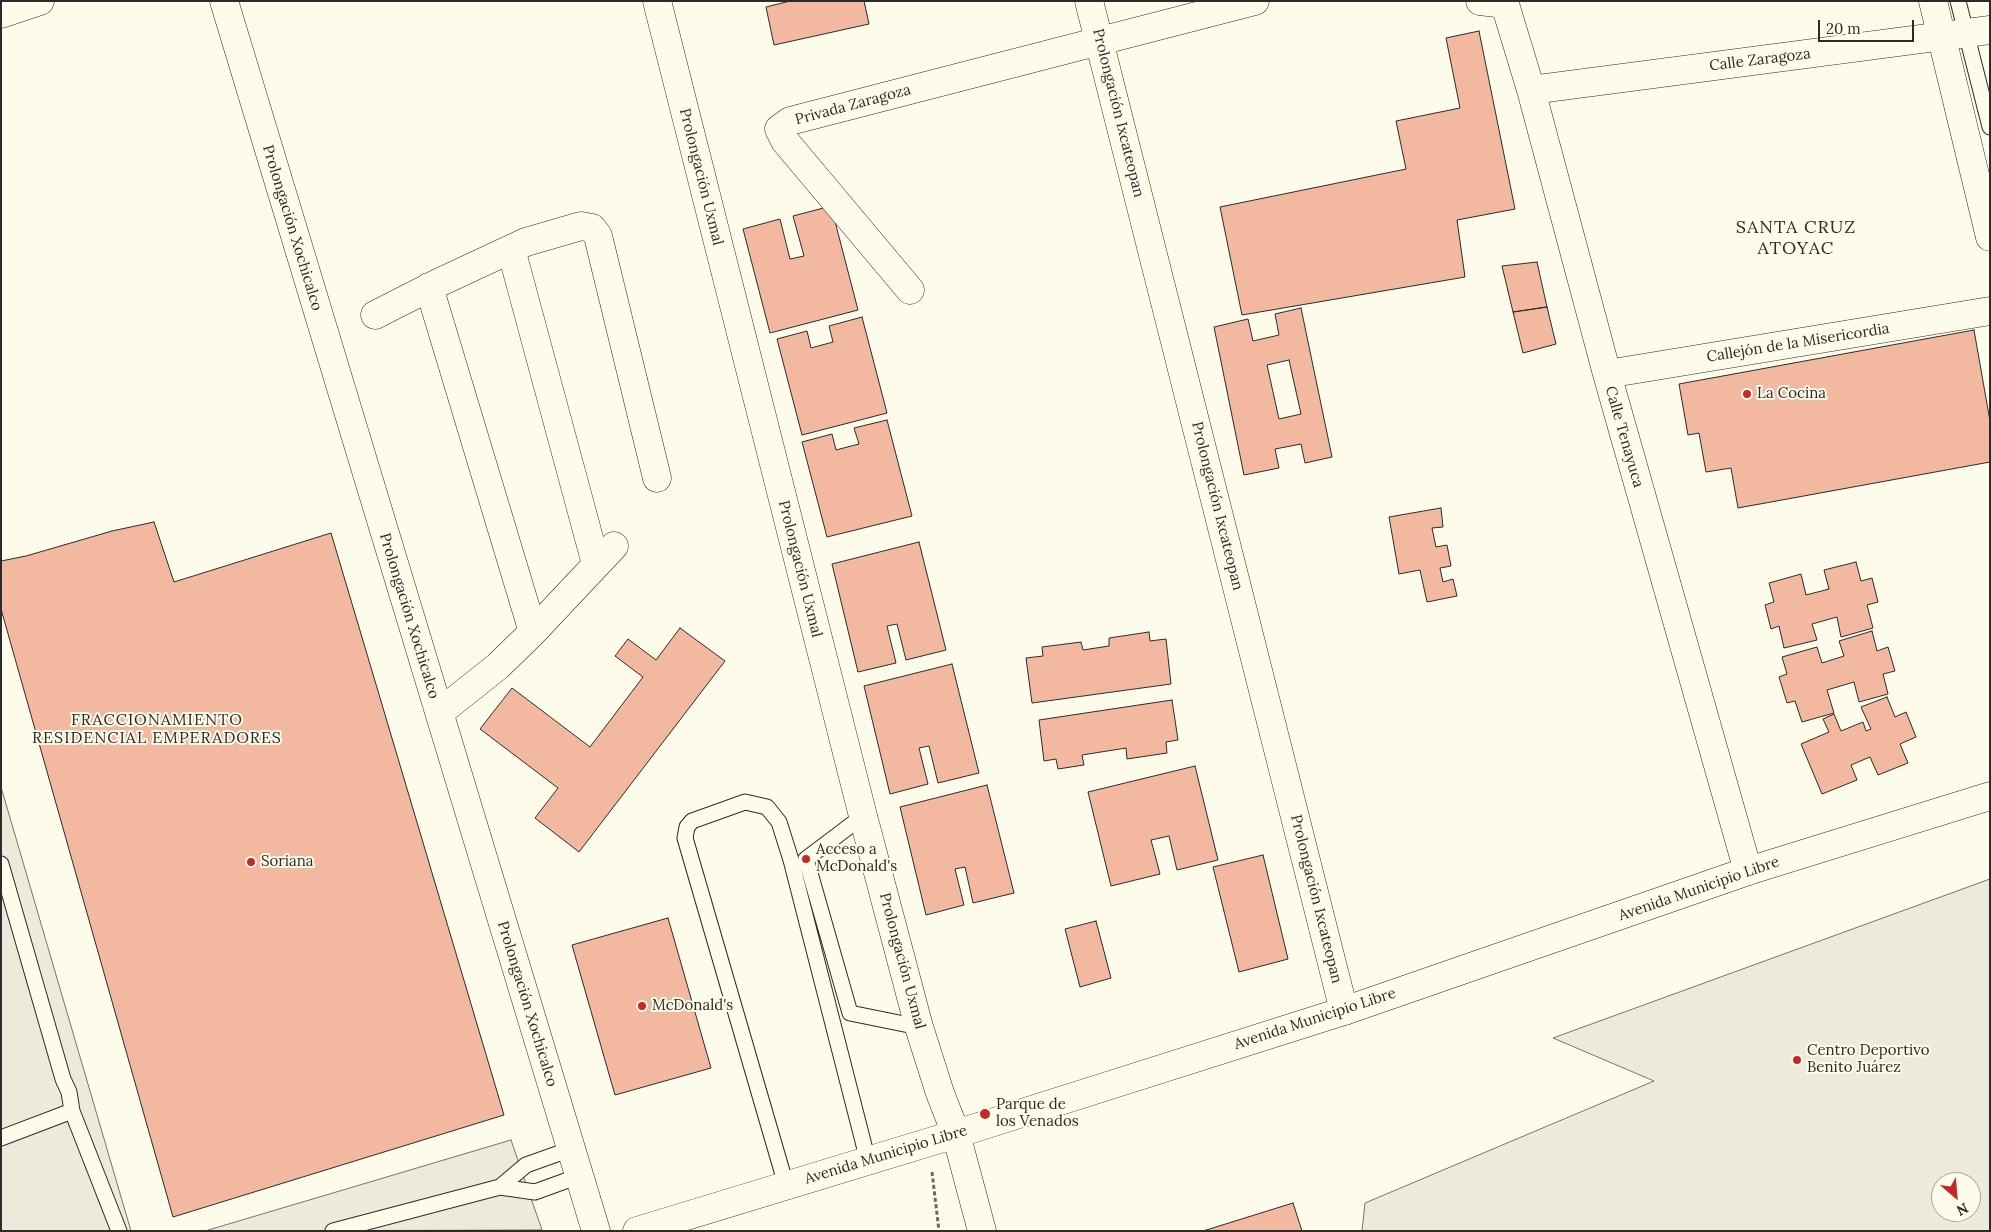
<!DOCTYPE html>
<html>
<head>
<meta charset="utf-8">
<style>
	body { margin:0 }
	#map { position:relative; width:1991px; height:1232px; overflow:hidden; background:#fdfbea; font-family:Lora,serif }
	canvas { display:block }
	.frame { position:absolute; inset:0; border:2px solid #2b2b2b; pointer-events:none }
	.north { position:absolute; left:1931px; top:1172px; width:50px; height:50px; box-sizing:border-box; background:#fdfbea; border:1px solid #a9a89e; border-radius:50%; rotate:153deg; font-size:14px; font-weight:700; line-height:20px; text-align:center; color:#2b2b2b }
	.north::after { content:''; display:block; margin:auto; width:18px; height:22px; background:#c62828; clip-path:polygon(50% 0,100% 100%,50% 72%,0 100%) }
	.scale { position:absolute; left:1818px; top:20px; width:96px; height:22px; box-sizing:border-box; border:2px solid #2b2b2b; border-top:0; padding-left:6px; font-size:15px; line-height:18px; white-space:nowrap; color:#2b2b2b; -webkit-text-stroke:4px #fdfbea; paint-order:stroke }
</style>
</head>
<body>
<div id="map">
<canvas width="1991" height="1232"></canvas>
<div class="frame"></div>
<div class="north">N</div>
<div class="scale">20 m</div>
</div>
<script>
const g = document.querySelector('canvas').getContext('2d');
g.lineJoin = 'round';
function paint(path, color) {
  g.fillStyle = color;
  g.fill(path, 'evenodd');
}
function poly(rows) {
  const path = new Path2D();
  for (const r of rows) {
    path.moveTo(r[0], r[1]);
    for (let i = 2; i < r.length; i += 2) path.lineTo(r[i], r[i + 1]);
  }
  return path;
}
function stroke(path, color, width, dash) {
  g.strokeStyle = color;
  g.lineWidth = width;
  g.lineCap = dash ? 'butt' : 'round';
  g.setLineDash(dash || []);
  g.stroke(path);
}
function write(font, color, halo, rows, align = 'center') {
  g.font = font + ' Lora,serif';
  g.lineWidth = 4;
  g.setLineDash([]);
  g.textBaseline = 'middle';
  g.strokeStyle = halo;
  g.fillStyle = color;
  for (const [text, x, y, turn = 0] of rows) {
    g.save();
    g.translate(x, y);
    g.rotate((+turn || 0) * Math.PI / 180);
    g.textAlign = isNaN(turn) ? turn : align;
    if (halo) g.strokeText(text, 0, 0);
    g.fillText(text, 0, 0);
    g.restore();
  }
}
const green = poly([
	[1990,879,1990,1231,1362,1231,1365,1203,1654,1081,1553,1038,1990,879],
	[1941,1182,1971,1182,1971,1212,1941,1212,1941,1182]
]);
paint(green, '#ecebdb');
stroke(green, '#74746e', 1);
const parking = poly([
	[1,787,131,1231,1,1231,1,787],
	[511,1140,542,1230,205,1231,511,1140]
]);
paint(parking, '#eceadb');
stroke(parking, '#74746e', 1);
const building = poly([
	[790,1,864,1,869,24,774,45,766,7,790,1],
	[1479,31,1515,209,1457,220,1465,277,1242,315,1220,207,1406,169,1396,121,1460,108,1446,38,1479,31],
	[831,206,858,310,770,333,743,229,780,219,790,259,804,256,793,216,831,206],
	[1537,262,1547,307,1513,312,1502,266,1537,262],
	[1547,307,1556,344,1523,353,1513,312,1547,307],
	[1301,308,1332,457,1305,463,1301,444,1275,449,1279,468,1244,475,1214,327,1248,319,1253,341,1279,335,1275,314,1301,308],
	[1289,360,1301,414,1279,419,1267,365,1289,360],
	[862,317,887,413,802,435,777,339,807,331,811,348,833,342,829,326,862,317],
	[1974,330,1990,421,1990,462,1738,508,1731,468,1706,472,1699,433,1688,435,1679,384,1974,330],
	[887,420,912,516,827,537,802,442,832,434,836,450,859,444,854,428,887,420],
	[1441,508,1443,527,1432,528,1436,547,1447,545,1451,566,1440,568,1443,582,1453,579,1457,596,1427,602,1420,570,1399,574,1389,517,1441,508],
	[154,522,174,582,331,533,504,1115,173,1217,1,609,1,561,26,556,112,531,154,522],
	[919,542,946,650,906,660,897,624,887,626,896,663,858,672,832,564,919,542],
	[1856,562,1861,581,1872,578,1878,602,1867,605,1873,628,1841,637,1837,617,1812,624,1817,640,1784,648,1779,626,1771,629,1765,605,1774,602,1769,583,1801,574,1806,595,1829,589,1824,570,1856,562],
	[680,628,725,661,579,852,535,818,558,788,480,729,512,688,590,747,643,677,615,656,628,639,656,660,680,628],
	[1872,631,1877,651,1888,647,1895,671,1883,674,1888,694,1859,702,1854,682,1827,690,1834,713,1802,722,1795,701,1787,703,1779,677,1787,674,1782,657,1817,647,1822,663,1844,656,1839,641,1872,631],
	[1149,632,1150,641,1166,639,1171,684,1032,703,1026,658,1043,656,1042,647,1081,642,1083,650,1109,646,1109,638,1149,632],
	[952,664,979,773,938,783,929,746,919,748,928,784,890,794,864,686,952,664],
	[1887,697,1895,717,1906,712,1916,737,1900,744,1908,763,1878,775,1870,757,1851,765,1857,780,1822,794,1801,744,1829,732,1823,719,1834,714,1841,731,1863,722,1866,731,1871,729,1861,707,1887,697],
	[1172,700,1178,740,1166,742,1167,753,1127,759,1126,748,1082,755,1084,765,1058,769,1056,759,1044,761,1039,720,1172,700],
	[1195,766,1218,860,1177,870,1169,836,1151,840,1160,874,1111,886,1088,792,1195,766],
	[987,785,1014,893,973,903,965,867,955,869,964,905,926,915,900,807,987,785],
	[1263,855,1288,959,1239,972,1213,867,1263,855],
	[668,918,711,1068,615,1095,572,945,668,918],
	[1096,921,1111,978,1080,987,1065,929,1096,921],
	[1293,1203,1302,1231,1203,1231,1293,1203]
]);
paint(building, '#f2b8a0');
stroke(building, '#2b2b2b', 1);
const service = poly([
	[1958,1,1990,127],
	[863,816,806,859,850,1013,919,1027],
	[1,864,63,1079,69,1092,72,1111,1,1138],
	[72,1111,119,1231],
	[786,1185,685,838,687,827,692,821,745,802,767,807,779,822,791,860,868,1161],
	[500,1187,526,1165,571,1149],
	[333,1231,500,1187,535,1192,579,1176]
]);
const minor = poly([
	[224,1,596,1231],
	[657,1,863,816,919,1027,940,1093,956,1134,982,1231],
	[1089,1,1344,1011],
	[1480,1,1505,4],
	[1504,1,1531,90,1607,374,1748,871],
	[1,14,40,1],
	[1531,90,1990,30],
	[429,287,533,632],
	[910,290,785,141,779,129,790,121,1255,1],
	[375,315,436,284,511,249],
	[1607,374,1990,311],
	[596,564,511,249,526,242,581,226,592,228,598,236,657,478],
	[439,713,498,666,533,632,614,546]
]);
const primary = poly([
	[1933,1,1990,237],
	[637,1231,956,1134,1344,1011,1748,871,1990,796]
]);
stroke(service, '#2b2b2b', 17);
stroke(minor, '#2b2b2b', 29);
stroke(primary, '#2b2b2b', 29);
stroke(poly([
	[932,1172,939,1231]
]), '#6a6964', 3, [4, 2.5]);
stroke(service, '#fdfbea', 15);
stroke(minor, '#fdfbea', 28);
stroke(primary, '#fdfbea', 28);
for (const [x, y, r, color] of [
	[1747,394,5,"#c62828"],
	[806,859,5,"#c62828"],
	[251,862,5,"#c62828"],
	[642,1006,5,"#c62828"],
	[1797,1060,5,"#c62828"],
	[985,1114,6,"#c62828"]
]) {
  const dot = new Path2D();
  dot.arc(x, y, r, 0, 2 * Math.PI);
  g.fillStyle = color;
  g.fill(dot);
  stroke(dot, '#fdfbea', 2);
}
write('15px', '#2b2b2b', '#fdfbea', [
	["Calle Zaragoza",1760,60,-7],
	["Privada Zaragoza",853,105,-15],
	["Prolongación Ixcateopan",1118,113,76],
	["Prolongación Uxmal",701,177,76],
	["Prolongación Xochicalco",292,228,73],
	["Callejón de la Misericordia",1798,343,-9],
	["Calle Tenayuca",1624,437,74],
	["Prolongación Ixcateopan",1217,506,76],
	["Prolongación Uxmal",800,569,76],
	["Prolongación Xochicalco",409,616,73],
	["Avenida Municipio Libre",1699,889,-19],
	["Prolongación Ixcateopan",1316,899,76],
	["Prolongación Uxmal",902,961,75],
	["Prolongación Xochicalco",527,1004,73],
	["Avenida Municipio Libre",1315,1019,-18],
	["Avenida Municipio Libre",886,1155,-17]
]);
write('15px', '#2b2b2b', '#fdfbea', [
	["La Cocina",1757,394],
	["Acceso a",816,850],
	["McDonald's",816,867],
	["Soriana",261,862],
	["McDonald's",652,1006],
	["Centro Deportivo",1807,1051],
	["Benito Juárez",1807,1068],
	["Parque de",996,1105],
	["los Venados",996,1122]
], 'left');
g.letterSpacing = '1px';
write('16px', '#2b2b2b', '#fdfbea', [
	["FRACCIONAMIENTO",157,720],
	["RESIDENCIAL EMPERADORES",157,738]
]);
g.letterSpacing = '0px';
g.letterSpacing = '1px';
write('18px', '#2b2b2b', '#fdfbea', [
	["SANTA CRUZ",1796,228],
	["ATOYAC",1796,249]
]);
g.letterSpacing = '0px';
</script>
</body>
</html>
